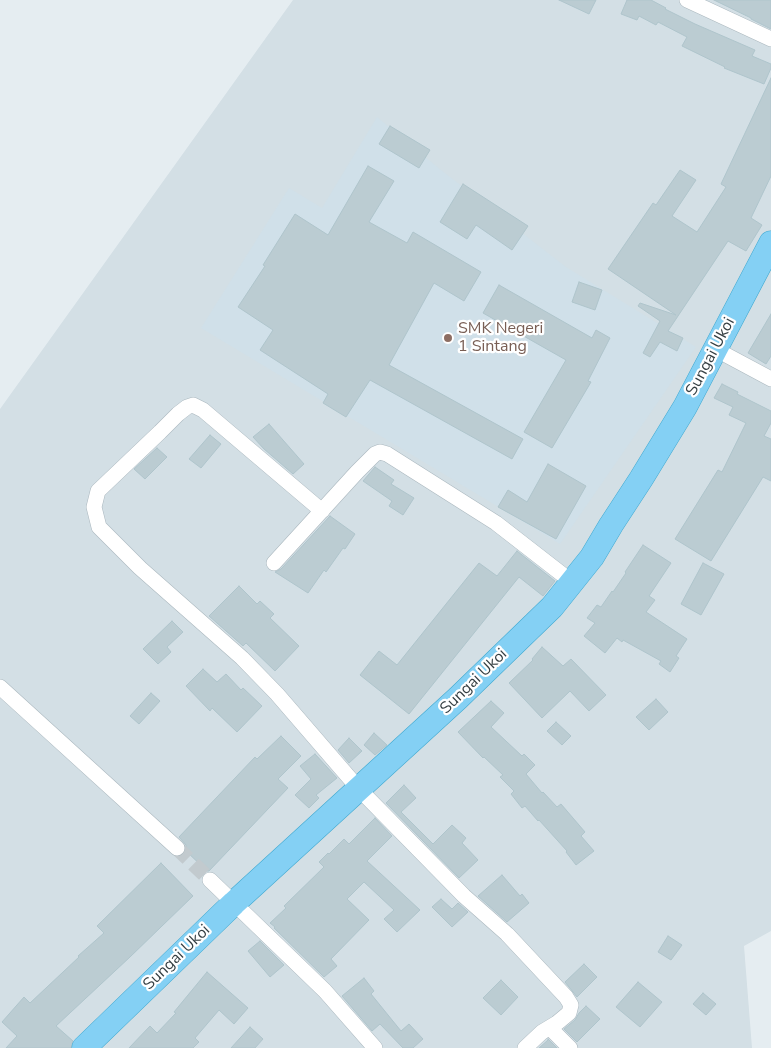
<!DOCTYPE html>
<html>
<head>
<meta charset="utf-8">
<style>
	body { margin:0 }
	canvas { display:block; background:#e5edf1 }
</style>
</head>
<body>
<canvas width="771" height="1048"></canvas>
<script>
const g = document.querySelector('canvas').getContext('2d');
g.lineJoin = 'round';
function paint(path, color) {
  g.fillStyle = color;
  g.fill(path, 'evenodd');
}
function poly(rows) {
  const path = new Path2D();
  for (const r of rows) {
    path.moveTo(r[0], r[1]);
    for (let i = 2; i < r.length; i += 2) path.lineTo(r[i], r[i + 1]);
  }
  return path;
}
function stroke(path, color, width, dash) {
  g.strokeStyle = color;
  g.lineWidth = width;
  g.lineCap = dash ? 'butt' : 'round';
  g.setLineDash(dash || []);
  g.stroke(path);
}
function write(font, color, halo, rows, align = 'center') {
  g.font = font + ' "Nunito Sans",sans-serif';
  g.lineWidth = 4.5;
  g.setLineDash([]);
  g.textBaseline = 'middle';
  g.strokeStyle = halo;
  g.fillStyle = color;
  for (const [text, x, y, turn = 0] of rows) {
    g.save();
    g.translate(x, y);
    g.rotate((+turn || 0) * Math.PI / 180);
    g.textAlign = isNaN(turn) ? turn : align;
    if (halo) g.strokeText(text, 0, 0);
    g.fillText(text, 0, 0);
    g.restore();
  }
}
paint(poly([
	[293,0,771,0,771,931,744,946,752,1048,0,1048,0,409]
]), '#d3dfe5');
paint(poly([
	[377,117,441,170,566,267,696,347,560,544,201,328,289,188,322,208]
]), '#d0e0e9');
const building = poly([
	[559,0,596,0,589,14,559,0],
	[627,0,651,0,666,8,665,9,695,24,755,50,752,56,771,64,771,68,764,84,724,68,725,67,682,46,687,37,658,22,656,25,639,16,637,20,621,14,627,0],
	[714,0,771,0,771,29,751,19,751,18,714,0],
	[771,78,771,176,751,218,762,225,746,251,728,241,668,331,683,338,677,351,660,342,650,357,643,353,660,321,638,306,640,303,676,315,608,269,653,203,656,205,680,170,696,180,672,216,697,232,726,187,721,184,771,78],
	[390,126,430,150,419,168,379,144,390,126],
	[368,166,394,181,369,222,407,243,413,232,481,272,464,301,434,283,389,365,523,439,512,459,370,380,346,417,323,403,328,394,260,350,273,330,238,307,265,266,263,265,295,214,328,235,368,166],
	[463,184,528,226,512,250,476,225,467,239,440,222,463,184],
	[579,282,602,290,595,310,572,302,579,282],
	[499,285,592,338,596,330,610,338,588,381,591,382,552,448,524,432,566,360,483,313,499,285],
	[771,314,771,356,766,364,748,353,771,314],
	[722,384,738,392,737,394,771,411,771,423,764,436,771,439,771,481,763,477,711,561,675,539,718,470,722,472,746,423,729,415,733,407,714,398,722,384],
	[269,424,304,464,293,474,264,449,253,437,269,424],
	[210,435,221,444,201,468,189,459,210,435],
	[157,448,167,457,145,479,134,469,157,448],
	[548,464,586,486,556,539,498,507,508,490,527,502,548,464],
	[375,467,394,480,391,484,414,498,403,515,389,506,392,501,363,481,375,467],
	[330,516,355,534,345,549,343,548,326,572,324,570,308,593,275,572,281,569,330,516],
	[643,545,671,563,649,596,655,600,646,612,687,639,676,656,679,658,670,672,659,664,661,661,623,640,622,642,617,638,605,653,584,636,595,623,587,618,597,605,601,607,612,591,613,592,626,573,625,572,643,545],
	[517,551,555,581,543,596,519,577,409,714,360,675,379,651,397,665,479,563,497,576,517,551],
	[703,563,724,574,701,615,681,604,703,563],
	[239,586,257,604,260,601,274,614,270,618,299,646,275,671,246,643,243,646,209,616,239,586],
	[172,621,183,632,167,647,171,652,158,664,143,649,172,621],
	[542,647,563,666,571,659,606,695,589,711,570,691,542,718,509,683,533,660,532,659,542,647],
	[203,669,217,682,226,674,241,690,243,688,262,706,237,732,212,708,210,711,186,686,203,669],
	[151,693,160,701,139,724,130,716,151,693],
	[656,699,668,712,649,730,636,717,656,699],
	[491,701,504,713,491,727,522,756,524,754,535,765,526,774,542,793,543,792,557,807,561,804,585,832,581,836,594,851,576,865,566,852,567,851,539,820,538,821,525,806,522,808,511,794,514,791,500,777,503,775,484,757,483,758,458,732,491,701],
	[556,722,571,736,562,745,547,731,556,722],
	[374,733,387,745,375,755,364,745,374,733],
	[281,736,301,756,278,779,288,788,209,871,207,871,186,851,186,845,179,837,255,757,257,759,281,736],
	[349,738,362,751,349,763,338,750,349,738],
	[315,754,337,778,316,795,319,798,309,808,295,795,311,779,300,766,315,754],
	[404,785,416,798,401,812,433,844,452,825,466,838,462,843,478,860,459,878,386,803,404,785],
	[375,818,392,836,367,861,420,910,397,932,384,919,394,910,364,882,347,899,369,920,331,959,337,966,324,977,274,928,275,927,270,923,286,908,284,906,324,867,319,862,328,853,329,854,344,839,349,844,375,818],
	[161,863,193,896,130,957,56,1026,73,1041,71,1048,6,1048,17,1036,2,1022,24,997,30,1003,79,957,78,956,104,933,97,926,161,863],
	[502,875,520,896,522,894,529,903,507,922,478,896,502,875],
	[441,899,452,909,458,903,468,912,452,927,432,907,441,899],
	[668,936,682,945,671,960,658,952,668,936],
	[260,941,284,965,270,977,248,951,260,941],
	[584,964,597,977,577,997,565,982,584,964],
	[207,972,248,1008,234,1024,219,1010,195,1038,199,1042,193,1048,129,1048,150,1026,157,1033,176,1013,174,1012,207,972],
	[364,978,374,991,371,994,401,1031,409,1024,423,1039,413,1048,403,1048,380,1024,372,1031,342,996,364,978],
	[501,980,518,997,501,1015,483,998,501,980],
	[638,982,662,1002,640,1027,616,1007,638,982],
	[703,993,716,1004,706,1015,693,1004,703,993],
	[586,1006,600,1019,577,1042,564,1029,575,1020,579,1013,586,1006],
	[250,1027,263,1039,255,1048,231,1048,250,1027],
	[548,1039,557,1048,539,1048,548,1040,548,1039]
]);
paint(building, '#bbccd2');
stroke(building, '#afc5cc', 1);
stroke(poly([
	[177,848,210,880]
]), '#c2cace', 15, [15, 8]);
const minor = poly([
	[687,0,771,39],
	[715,349,771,379],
	[322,511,203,410,193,405,187,407,178,414,160,432,98,491,94,507,99,527,140,568,242,658,277,694,359,789,464,896,507,934,566,997,571,1005,569,1013,557,1023,542,1032,525,1048],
	[274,563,357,472,375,454,380,452,387,454,496,523,572,582],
	[0,687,177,848],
	[210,880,325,991,375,1048],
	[550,1028,570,1048]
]);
const trunk = poly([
	[84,1048,234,903,458,698,552,607,592,557,611,525,641,479,685,407,771,243]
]);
stroke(minor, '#abb8bf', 16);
stroke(trunk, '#40a9d0', 25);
stroke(minor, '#fff', 15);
stroke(trunk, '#84d0f4', 24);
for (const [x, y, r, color] of [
	[448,338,5,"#8d6e63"]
]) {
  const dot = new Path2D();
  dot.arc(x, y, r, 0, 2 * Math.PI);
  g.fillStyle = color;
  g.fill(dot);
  stroke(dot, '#fff', 2);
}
write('16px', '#785e54', '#fff', [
	["SMK Negeri",458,329],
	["1 Sintang",458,347]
], 'left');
write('16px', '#353f43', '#fff', [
	["Sungai Ukoi",711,357,-62],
	["Sungai Ukoi",474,682,-44],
	["Sungai Ukoi",177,958,-44]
]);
</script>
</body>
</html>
